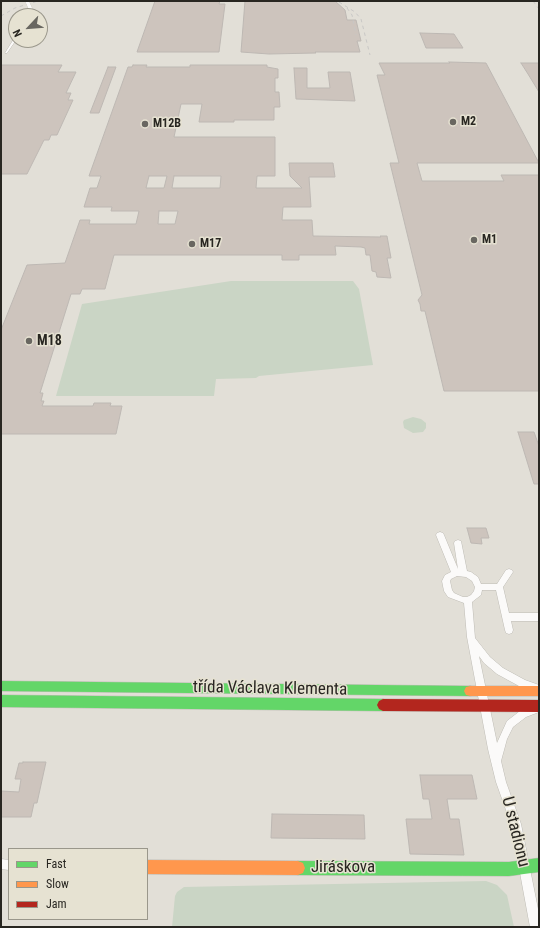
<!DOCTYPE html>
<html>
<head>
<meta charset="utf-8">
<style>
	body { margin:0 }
	#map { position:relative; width:540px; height:928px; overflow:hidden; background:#e2dfd7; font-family:"Roboto Condensed",sans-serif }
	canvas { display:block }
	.frame { position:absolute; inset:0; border:2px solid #282621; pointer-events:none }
	.legend { position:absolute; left:8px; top:848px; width:140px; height:72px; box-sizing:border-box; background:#e6e2d2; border:1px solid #9a978b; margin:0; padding:5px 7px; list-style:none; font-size:12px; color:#282621 }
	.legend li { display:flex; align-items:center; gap:8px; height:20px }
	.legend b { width:20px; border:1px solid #9a978b }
	.north { position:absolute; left:8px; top:8px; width:40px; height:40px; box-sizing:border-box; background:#e6e2d2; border:1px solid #9a978b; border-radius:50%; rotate:244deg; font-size:11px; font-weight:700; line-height:16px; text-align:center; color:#282621 }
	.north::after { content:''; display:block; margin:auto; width:14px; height:18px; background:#696761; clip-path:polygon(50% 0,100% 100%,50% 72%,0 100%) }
</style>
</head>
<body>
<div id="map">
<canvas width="540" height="928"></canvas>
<div class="frame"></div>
<ul class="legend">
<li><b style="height:5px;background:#63d668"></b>Fast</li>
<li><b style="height:5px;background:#ff974d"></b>Slow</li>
<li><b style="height:5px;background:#b3261e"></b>Jam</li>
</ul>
<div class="north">N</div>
</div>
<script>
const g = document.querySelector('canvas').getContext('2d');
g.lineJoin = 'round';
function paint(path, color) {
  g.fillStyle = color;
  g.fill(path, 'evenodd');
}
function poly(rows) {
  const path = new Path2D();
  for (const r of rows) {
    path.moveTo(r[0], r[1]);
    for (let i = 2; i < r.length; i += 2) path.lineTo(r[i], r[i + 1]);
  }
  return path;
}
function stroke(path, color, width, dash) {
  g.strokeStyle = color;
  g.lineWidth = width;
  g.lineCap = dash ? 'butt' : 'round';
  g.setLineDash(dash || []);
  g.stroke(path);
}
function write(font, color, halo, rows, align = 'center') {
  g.font = font + ' "Roboto Condensed",sans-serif';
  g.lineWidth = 3;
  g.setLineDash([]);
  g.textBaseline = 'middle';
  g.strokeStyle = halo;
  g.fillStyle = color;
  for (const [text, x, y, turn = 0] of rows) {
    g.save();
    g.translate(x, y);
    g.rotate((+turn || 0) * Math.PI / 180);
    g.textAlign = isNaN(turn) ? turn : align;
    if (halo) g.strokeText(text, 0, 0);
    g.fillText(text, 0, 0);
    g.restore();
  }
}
paint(poly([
	[231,281,353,281,359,289,373,365,259,376,256,378,216,379,214,396,56,396,82,304],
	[413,417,421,419,426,423,426,428,423,432,413,433,404,428,403,422,404,420],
	[486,881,497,885,507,895,514,927,172,927,175,896,177,892,184,887]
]), '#cad5c5');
const building = poly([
	[155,1,220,1,219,4,225,4,219,52,137,52,155,1],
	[245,1,335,1,345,10,347,20,356,20,361,41,357,41,360,52,315,52,316,53,269,54,241,52,245,1],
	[420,33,454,34,463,48,426,48,420,33],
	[449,62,486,63,539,163,417,163,422,181,504,181,501,175,539,175,539,391,444,391,425,311,421,311,420,304,418,300,422,295,390,163,399,163,377,75,385,75,379,63,450,63,449,62],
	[521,63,539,63,539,92,528,74,521,63],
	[1,65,62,65,58,72,76,72,66,93,71,93,68,100,73,100,57,135,51,135,49,140,44,140,27,174,1,174,1,65],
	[133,65,147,65,146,67,190,67,190,65,267,65,267,67,278,69,278,78,275,78,275,92,279,92,280,107,274,107,274,120,234,120,234,122,199,122,202,104,181,104,174,137,275,137,275,176,257,176,256,188,302,188,290,176,289,163,333,163,335,177,309,177,311,207,283,207,282,220,312,220,313,236,381,237,380,236,387,236,391,258,387,258,391,278,377,277,376,272,372,271,370,255,366,255,365,248,361,247,335,246,336,255,299,255,299,260,282,260,282,255,114,255,105,289,82,289,80,294,71,294,40,393,43,393,41,401,44,401,42,406,93,406,94,403,111,403,110,406,122,406,116,434,1,434,1,330,27,265,65,263,80,220,90,220,89,224,136,224,139,211,111,211,112,207,84,207,90,188,97,188,101,176,89,176,128,67,132,67,133,65],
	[149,176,167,176,164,188,146,188,149,176],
	[174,176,221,176,220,188,172,188,174,176],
	[159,211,178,211,175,224,158,224,159,211],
	[108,67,116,67,99,113,90,113,108,67],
	[294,68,307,68,307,88,330,88,328,72,350,72,355,101,296,99,294,68],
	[518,432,534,432,539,446,539,484,534,484,518,432],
	[467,528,486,528,489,538,481,538,482,544,471,543,467,528],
	[23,762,46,762,37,803,34,803,31,817,1,817,1,791,19,792,21,779,15,779,19,763,23,763,23,762],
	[420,775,472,775,477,799,447,799,450,819,459,819,464,855,410,854,406,819,432,819,429,799,423,799,420,775],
	[272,814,364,815,365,839,271,838,272,814]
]);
paint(building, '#cdc4bd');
stroke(building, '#bdb8b3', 1);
const street = poly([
	[15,37,16,37,16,40,7,53,5,53,15,37],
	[440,532,443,533,444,535,458,569,454,543,455,541,458,540,461,541,467,571,471,572,478,577,481,584,497,584,506,570,509,569,512,570,513,572,503,587,509,613,539,613,539,621,511,621,513,630,512,633,509,634,506,633,505,630,496,590,482,590,481,595,472,602,475,638,490,657,503,668,525,680,539,685,539,693,519,686,497,674,484,663,479,656,497,743,507,721,520,711,539,704,539,712,526,717,513,727,507,739,501,761,506,782,521,824,539,914,539,927,530,927,511,824,496,782,488,749,467,637,464,603,448,597,444,591,442,581,445,575,451,572,436,535,437,533,440,532],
	[457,576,466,577,472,581,475,587,474,591,471,595,467,597,463,597,454,593,452,590,450,581,451,579,457,576],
	[1,859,9,860,9,870,1,869,1,859]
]);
const fast = poly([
	[1,681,470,686,474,687,476,691,474,695,470,696,1,691,1,681],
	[1,695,383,699,387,701,389,705,387,709,383,711,1,707,1,695],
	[539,858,539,872,509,876,298,875,293,873,291,868,293,863,298,861,509,862,539,858]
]);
const slow = poly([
	[470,686,539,686,539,696,470,696,466,695,464,691,466,687,470,686],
	[147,860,298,861,303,863,305,868,303,873,298,875,147,874,147,860]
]);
const jam = poly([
	[383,699,539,700,539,712,383,711,379,709,377,705,379,701,383,699]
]);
stroke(street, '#bebcb5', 1);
stroke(fast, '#bebcb5', 1);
stroke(slow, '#bebcb5', 1);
stroke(jam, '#bebcb5', 1);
paint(street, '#fbfaf9');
paint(fast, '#63d668');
paint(slow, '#ff974d');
paint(jam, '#b3261e');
stroke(poly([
	[1,1,3,1],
	[533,1,539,9],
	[339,2,355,12,361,19,370,55],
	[347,8,352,15,356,35],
	[1,16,15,8,38,1]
]), '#c8c7c5', 1, [3.5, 3.5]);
const streetBridge = poly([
	[27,1,31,10,31,16]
]);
stroke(streetBridge, '#bebcb5', 4, []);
stroke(streetBridge, '#fbfaf9', 3.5);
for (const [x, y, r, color] of [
	[453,122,4,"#696761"],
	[145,124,4,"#696761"],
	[474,240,4,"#696761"],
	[192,244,4,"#696761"],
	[29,341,4,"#696761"]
]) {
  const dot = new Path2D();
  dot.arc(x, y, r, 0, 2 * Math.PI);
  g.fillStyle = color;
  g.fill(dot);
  stroke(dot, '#e6e2d2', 1.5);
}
write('bold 12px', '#282621', '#e6e2d2', [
	["M2",461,122],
	["M12B",153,124],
	["M1",482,240],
	["M17",200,244]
], 'left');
write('bold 14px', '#282621', '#e6e2d2', [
	["M18",37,341]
], 'left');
write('17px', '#282621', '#e6e2d2', [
	["třída Václava Klementa",270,689,1],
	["U stadionu",515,832,76],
	["Jiráskova",343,868]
]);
</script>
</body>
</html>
